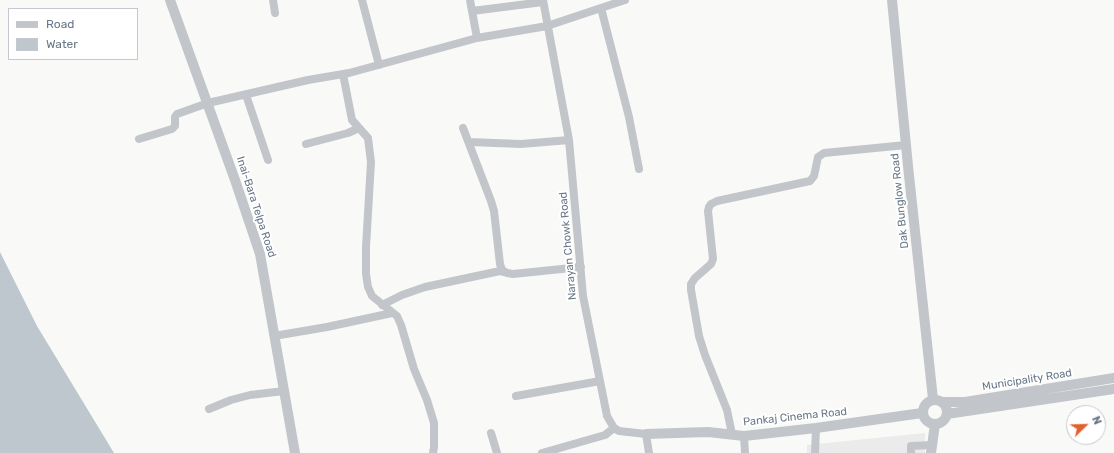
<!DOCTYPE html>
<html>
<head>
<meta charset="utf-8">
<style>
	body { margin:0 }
	#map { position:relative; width:1114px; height:453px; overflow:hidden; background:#f9faf7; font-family:Rubik,sans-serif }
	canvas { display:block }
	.legend { position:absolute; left:8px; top:8px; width:130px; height:52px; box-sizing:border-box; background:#fff; border:1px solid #c3c9cf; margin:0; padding:5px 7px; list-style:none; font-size:12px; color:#687888 }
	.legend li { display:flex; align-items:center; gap:8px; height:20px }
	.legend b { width:20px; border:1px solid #c3c9cf }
	.north { position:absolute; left:1066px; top:405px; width:40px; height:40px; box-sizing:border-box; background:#fff; border:1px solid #c3c9cf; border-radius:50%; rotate:67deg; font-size:11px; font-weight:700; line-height:16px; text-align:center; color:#687888 }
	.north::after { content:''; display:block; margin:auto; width:14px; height:18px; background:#e4612d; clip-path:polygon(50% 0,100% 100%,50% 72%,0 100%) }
</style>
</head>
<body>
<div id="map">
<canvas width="1114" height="453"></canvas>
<ul class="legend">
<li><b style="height:5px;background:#c2c6cb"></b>Road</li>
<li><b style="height:11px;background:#bdc7cd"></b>Water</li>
</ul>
<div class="north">N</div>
</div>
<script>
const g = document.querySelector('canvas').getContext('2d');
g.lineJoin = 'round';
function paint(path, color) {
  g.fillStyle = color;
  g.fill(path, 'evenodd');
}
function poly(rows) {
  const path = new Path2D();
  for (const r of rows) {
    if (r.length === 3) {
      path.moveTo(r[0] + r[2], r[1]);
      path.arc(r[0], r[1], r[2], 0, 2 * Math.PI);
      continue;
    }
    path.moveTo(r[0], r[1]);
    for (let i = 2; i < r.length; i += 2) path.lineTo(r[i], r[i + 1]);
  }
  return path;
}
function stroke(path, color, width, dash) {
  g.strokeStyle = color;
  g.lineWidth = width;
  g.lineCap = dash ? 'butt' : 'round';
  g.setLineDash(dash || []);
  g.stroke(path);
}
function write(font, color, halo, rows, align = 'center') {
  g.font = font + ' Rubik,sans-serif';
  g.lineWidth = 4;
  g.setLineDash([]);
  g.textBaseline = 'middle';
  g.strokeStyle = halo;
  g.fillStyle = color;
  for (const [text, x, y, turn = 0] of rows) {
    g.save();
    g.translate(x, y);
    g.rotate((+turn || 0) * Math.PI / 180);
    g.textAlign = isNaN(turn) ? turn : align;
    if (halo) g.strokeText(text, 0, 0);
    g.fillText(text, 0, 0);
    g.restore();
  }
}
paint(poly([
	[925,433,925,453,807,453,807,445]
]), '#eaebea');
paint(poly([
	[0,252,37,326,114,453,0,453]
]), '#bdc7cd');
stroke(poly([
	[273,0,275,13],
	[362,0,379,65],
	[470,0,477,38],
	[543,0,569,140,583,296,607,416,614,428,619,431,646,434,649,453],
	[601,8,629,117,639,169],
	[472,11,543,2],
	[343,74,352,120,368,138,371,162,366,247,366,274,368,287,372,296,397,316,401,325,414,369,427,400,434,423,434,447,433,453],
	[246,95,268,160],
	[463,128,491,201,494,211,500,264,502,270,507,273,513,274,581,267],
	[139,139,172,129,175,126,175,117,177,114,208,103,308,80,349,73,477,38,547,26,625,0],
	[469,142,521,144,569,140],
	[306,144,348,133,359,128],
	[382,305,402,295,425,287,500,271,504,272],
	[274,336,327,327,392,313],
	[516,396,600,381],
	[209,409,231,400,250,395,284,391],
	[491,433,497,453],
	[732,434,727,410,705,355,699,336,691,290,691,284,695,278,711,264,713,259,708,211,709,207,711,204,717,201,810,181,814,176,818,157,824,153,906,145],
	[744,436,745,453],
	[542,453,605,435,614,428],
	[815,453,816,428],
	[911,453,911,446,931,445]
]), '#c2c6cb', 8);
stroke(poly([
	[170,0,235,180,260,254,295,453],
	[892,0,908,166,933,399],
	[935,412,12],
	[943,402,965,402,1114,378],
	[947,414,1114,389],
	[646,434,708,432,744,436,816,428,922,413],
	[931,453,935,424]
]), '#c2c6cb', 10);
write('11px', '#687888', '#fff', [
	["Dak Bunglow Road",900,201,-96],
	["Inai-Bara Telpa Road",256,207,72],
	["Narayan Chowk Road",568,246,-95],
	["Municipality Road",1027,380,-9],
	["Pankaj Cinema Road",795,417,-6]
]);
</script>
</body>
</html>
